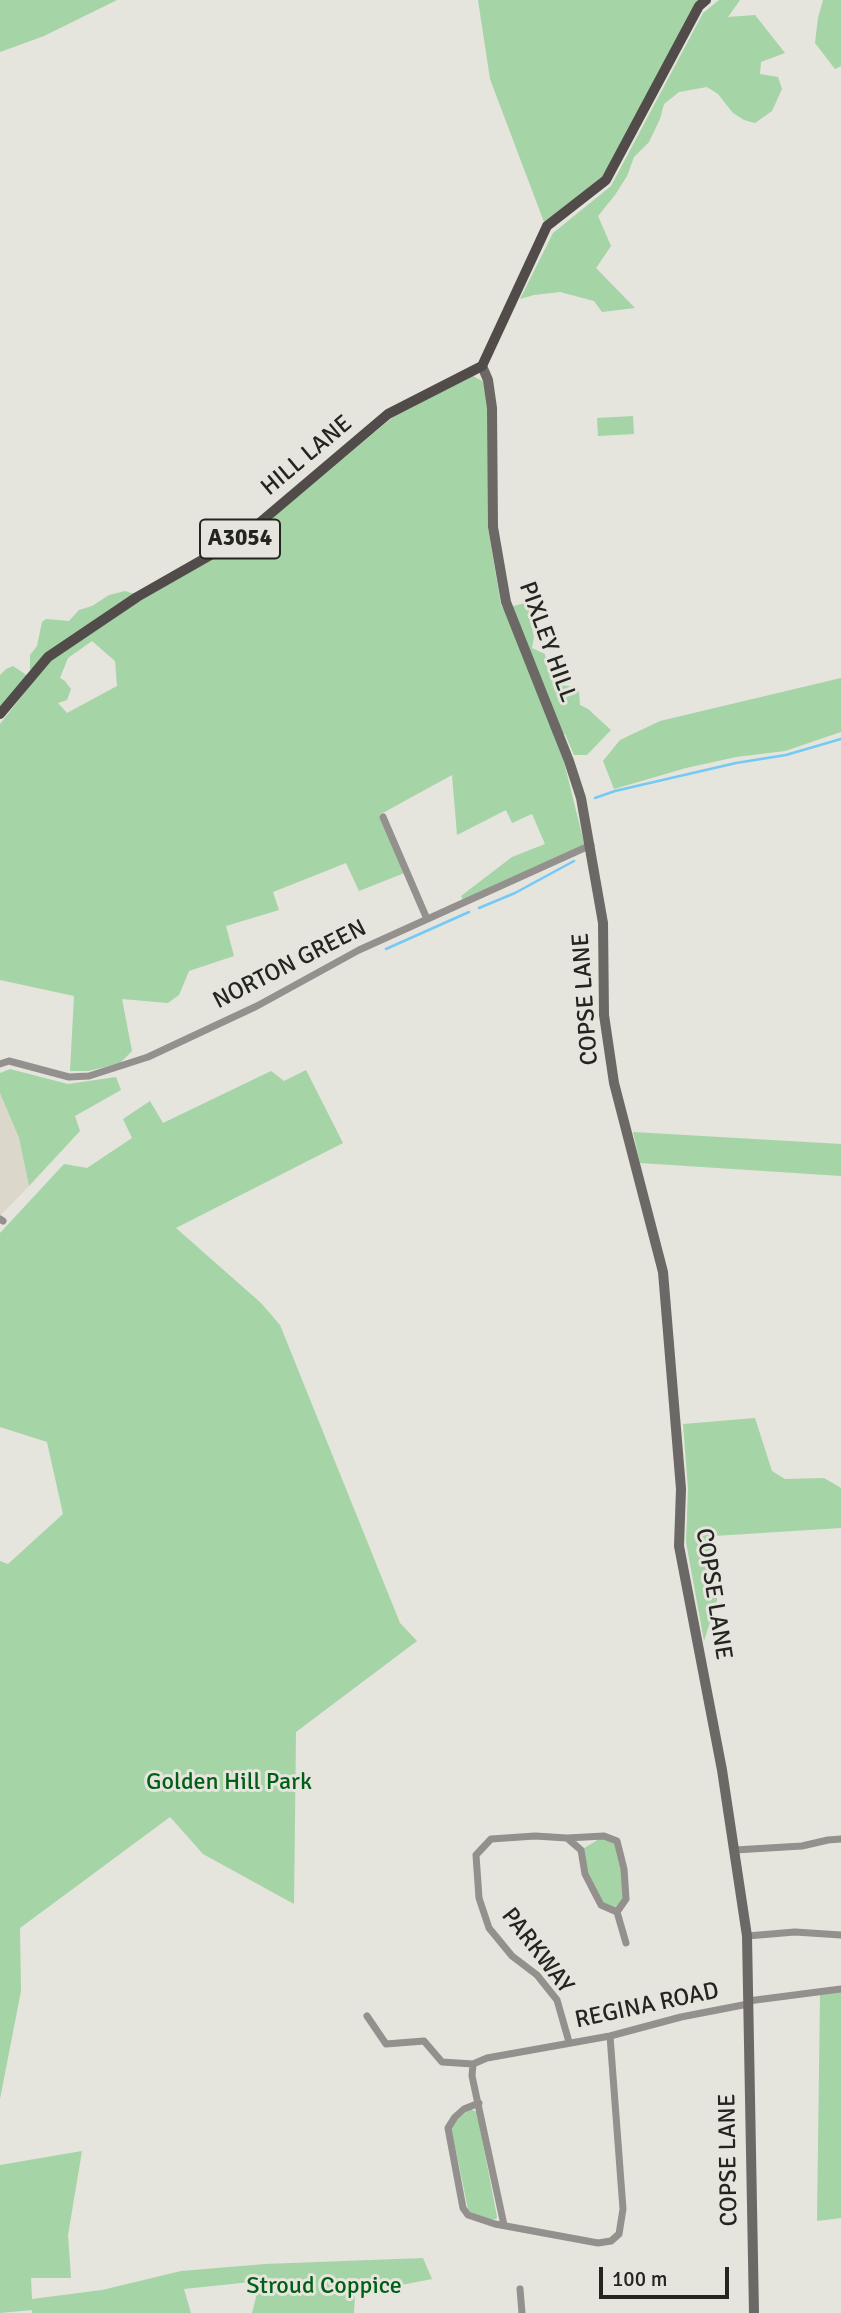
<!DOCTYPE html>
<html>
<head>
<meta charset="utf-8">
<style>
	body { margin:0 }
	#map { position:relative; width:841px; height:2313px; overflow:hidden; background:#e5e4dd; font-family:Signika,sans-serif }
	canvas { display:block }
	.scale { position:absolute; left:599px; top:2267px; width:130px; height:32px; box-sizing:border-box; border:4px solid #242421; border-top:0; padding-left:9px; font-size:21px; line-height:24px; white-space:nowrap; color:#242421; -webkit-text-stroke:5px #e5e4dd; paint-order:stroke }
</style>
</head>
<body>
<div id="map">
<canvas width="841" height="2313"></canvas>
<div class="scale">100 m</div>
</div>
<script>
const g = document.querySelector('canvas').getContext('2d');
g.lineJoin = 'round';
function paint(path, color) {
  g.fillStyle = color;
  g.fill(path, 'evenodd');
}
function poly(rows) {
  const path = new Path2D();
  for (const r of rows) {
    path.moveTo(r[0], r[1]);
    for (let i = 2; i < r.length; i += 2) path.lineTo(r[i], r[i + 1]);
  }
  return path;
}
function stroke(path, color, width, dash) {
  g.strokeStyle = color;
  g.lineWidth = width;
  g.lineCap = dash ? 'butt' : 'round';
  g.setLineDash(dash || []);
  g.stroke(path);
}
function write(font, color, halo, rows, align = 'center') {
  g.font = font + ' Signika,sans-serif';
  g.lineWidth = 6;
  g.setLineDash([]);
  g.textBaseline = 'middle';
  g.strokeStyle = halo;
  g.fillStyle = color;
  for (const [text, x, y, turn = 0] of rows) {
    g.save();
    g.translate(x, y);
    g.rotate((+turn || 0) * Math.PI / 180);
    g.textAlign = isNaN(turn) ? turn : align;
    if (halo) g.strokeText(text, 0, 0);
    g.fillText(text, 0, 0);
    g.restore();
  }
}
paint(poly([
	[0,1093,19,1138,29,1186,0,1216]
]), '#dbd8cb');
paint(poly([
	[0,0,117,0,44,36,0,52],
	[478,0,701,0,604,175,544,222,490,79],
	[719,0,740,0,728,17,755,15,785,53,761,62,760,74,778,77,782,89,772,111,755,123,744,120,733,113,718,94,707,87,679,92,664,104,660,119,649,142,634,157,627,176,615,195,598,216,611,246,596,268,635,308,602,312,594,301,560,292,534,295,520,299,553,233,611,186,703,13],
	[823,0,841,0,841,66,835,69,815,43,818,18],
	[473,376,484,382,488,408,488,528,501,605,503,609,532,601,533,606,529,615,534,637,532,648,545,654,547,667,552,672,557,685,569,686,579,692,580,705,588,709,611,730,587,755,574,755,565,734,554,736,564,762,585,847,464,903,461,896,512,857,545,844,532,814,512,823,506,810,457,835,452,775,379,815,407,872,359,891,346,863,273,892,279,910,226,926,234,956,189,971,179,995,168,1003,122,999,132,1051,120,1063,89,1071,70,1071,74,996,0,980,0,724,37,677,30,669,30,655,37,646,42,622,46,619,69,621,79,610,92,606,109,595,125,591,135,594,139,601,243,542,393,417],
	[92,641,115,661,117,686,67,713,58,703,67,700,71,689,65,681,60,678,68,658],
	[633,416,634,434,598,436,597,418],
	[13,666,28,676,0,708,0,675,6,669],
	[841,678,841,732,785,751,736,757,686,768,614,789,603,761,620,740,660,721],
	[10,1069,68,1084,116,1077,121,1090,75,1116,80,1131,29,1186,19,1138,0,1093,0,1073],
	[306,1070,343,1143,176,1228,261,1303,280,1325,400,1623,417,1641,296,1732,294,1904,203,1854,170,1817,20,1928,21,1991,0,2099,0,1561,8,1564,63,1514,47,1442,0,1427,0,1233,64,1164,87,1168,132,1138,123,1119,150,1101,163,1123,271,1071,284,1081],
	[633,1132,841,1144,841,1176,640,1163],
	[755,1418,772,1471,785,1479,824,1478,841,1488,841,1528,714,1536,717,1600,704,1641,686,1542,688,1489,683,1424],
	[604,1836,617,1841,626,1899,617,1912,601,1905,585,1874,581,1850],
	[841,1992,841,2218,817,2221,820,1995],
	[470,2109,477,2112,497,2217,496,2219,491,2220,471,2213,468,2209,451,2127,453,2123],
	[82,2151,68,2235,71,2278,31,2278,32,2299,102,2290,181,2271,265,2264,423,2258,432,2279,355,2294,354,2313,252,2313,260,2281,184,2289,191,2313,32,2313,32,2310,0,2313,0,2165]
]), '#a5d4a6');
stroke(poly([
	[595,798,615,791,736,763,786,755,841,739],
	[479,908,515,893,574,861],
	[386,949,469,912]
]), '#74c9f5', 2.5);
stroke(poly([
	[383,817,427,919],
	[0,1064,9,1061,69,1077,89,1076,148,1057,257,1006,359,950,591,845],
	[0,1219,3,1221],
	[567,1838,604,1836,617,1841,624,1869,626,1899,617,1912],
	[735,1850,802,1846,828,1840,841,1839],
	[617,1912,626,1943],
	[747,1936,795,1932,841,1935],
	[748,2001,841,1989],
	[367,2016,386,2044,424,2041,442,2062,473,2064,487,2058,610,2036,681,2017,748,2004],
	[569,2042,557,2000,537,1975,512,1956,489,1928,479,1898,476,1855,491,1839,535,1836,567,1838,581,1850,585,1874,601,1905,617,1912],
	[473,2064,472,2076,504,2225],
	[479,2103,464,2109,455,2117,448,2128,463,2208,468,2215,495,2224,598,2243,611,2241,619,2234,623,2209,610,2036],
	[520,2289,522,2313]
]), '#93908e', 7);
stroke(poly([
	[482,366,488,380,492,408,493,527,506,602,569,761,581,798,603,923,604,1015,614,1083,663,1272,681,1489,679,1546,722,1770,747,1936,754,2313]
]), '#6c6866', 10);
stroke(poly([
	[0,714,48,657,137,597,244,536,388,414,482,366,547,226,606,180,699,6,706,0]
]), '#514c4a', 10);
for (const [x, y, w] of [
	[240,539,80]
]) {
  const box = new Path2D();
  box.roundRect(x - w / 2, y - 19.5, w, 39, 5);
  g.fillStyle = '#e5e4dd';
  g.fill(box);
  stroke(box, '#242421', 2);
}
write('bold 23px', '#242421', null, [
	["A3054",240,539]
]);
write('24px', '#242421', '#e5e4dd', [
	["HILL LANE",307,456,-40],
	["PIXLEY HILL",547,642,70],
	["NORTON GREEN",290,965,-27],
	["COPSE LANE",586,999,-94],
	["COPSE LANE",713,1594,81],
	["PARKWAY",537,1951,52],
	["REGINA ROAD",647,2006,-12],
	["COPSE LANE",729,2160,-91]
]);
write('24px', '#005f15', '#e5e4dd', [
	["Golden Hill Park",229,1783],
	["Stroud Coppice",324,2287]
]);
</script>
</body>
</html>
